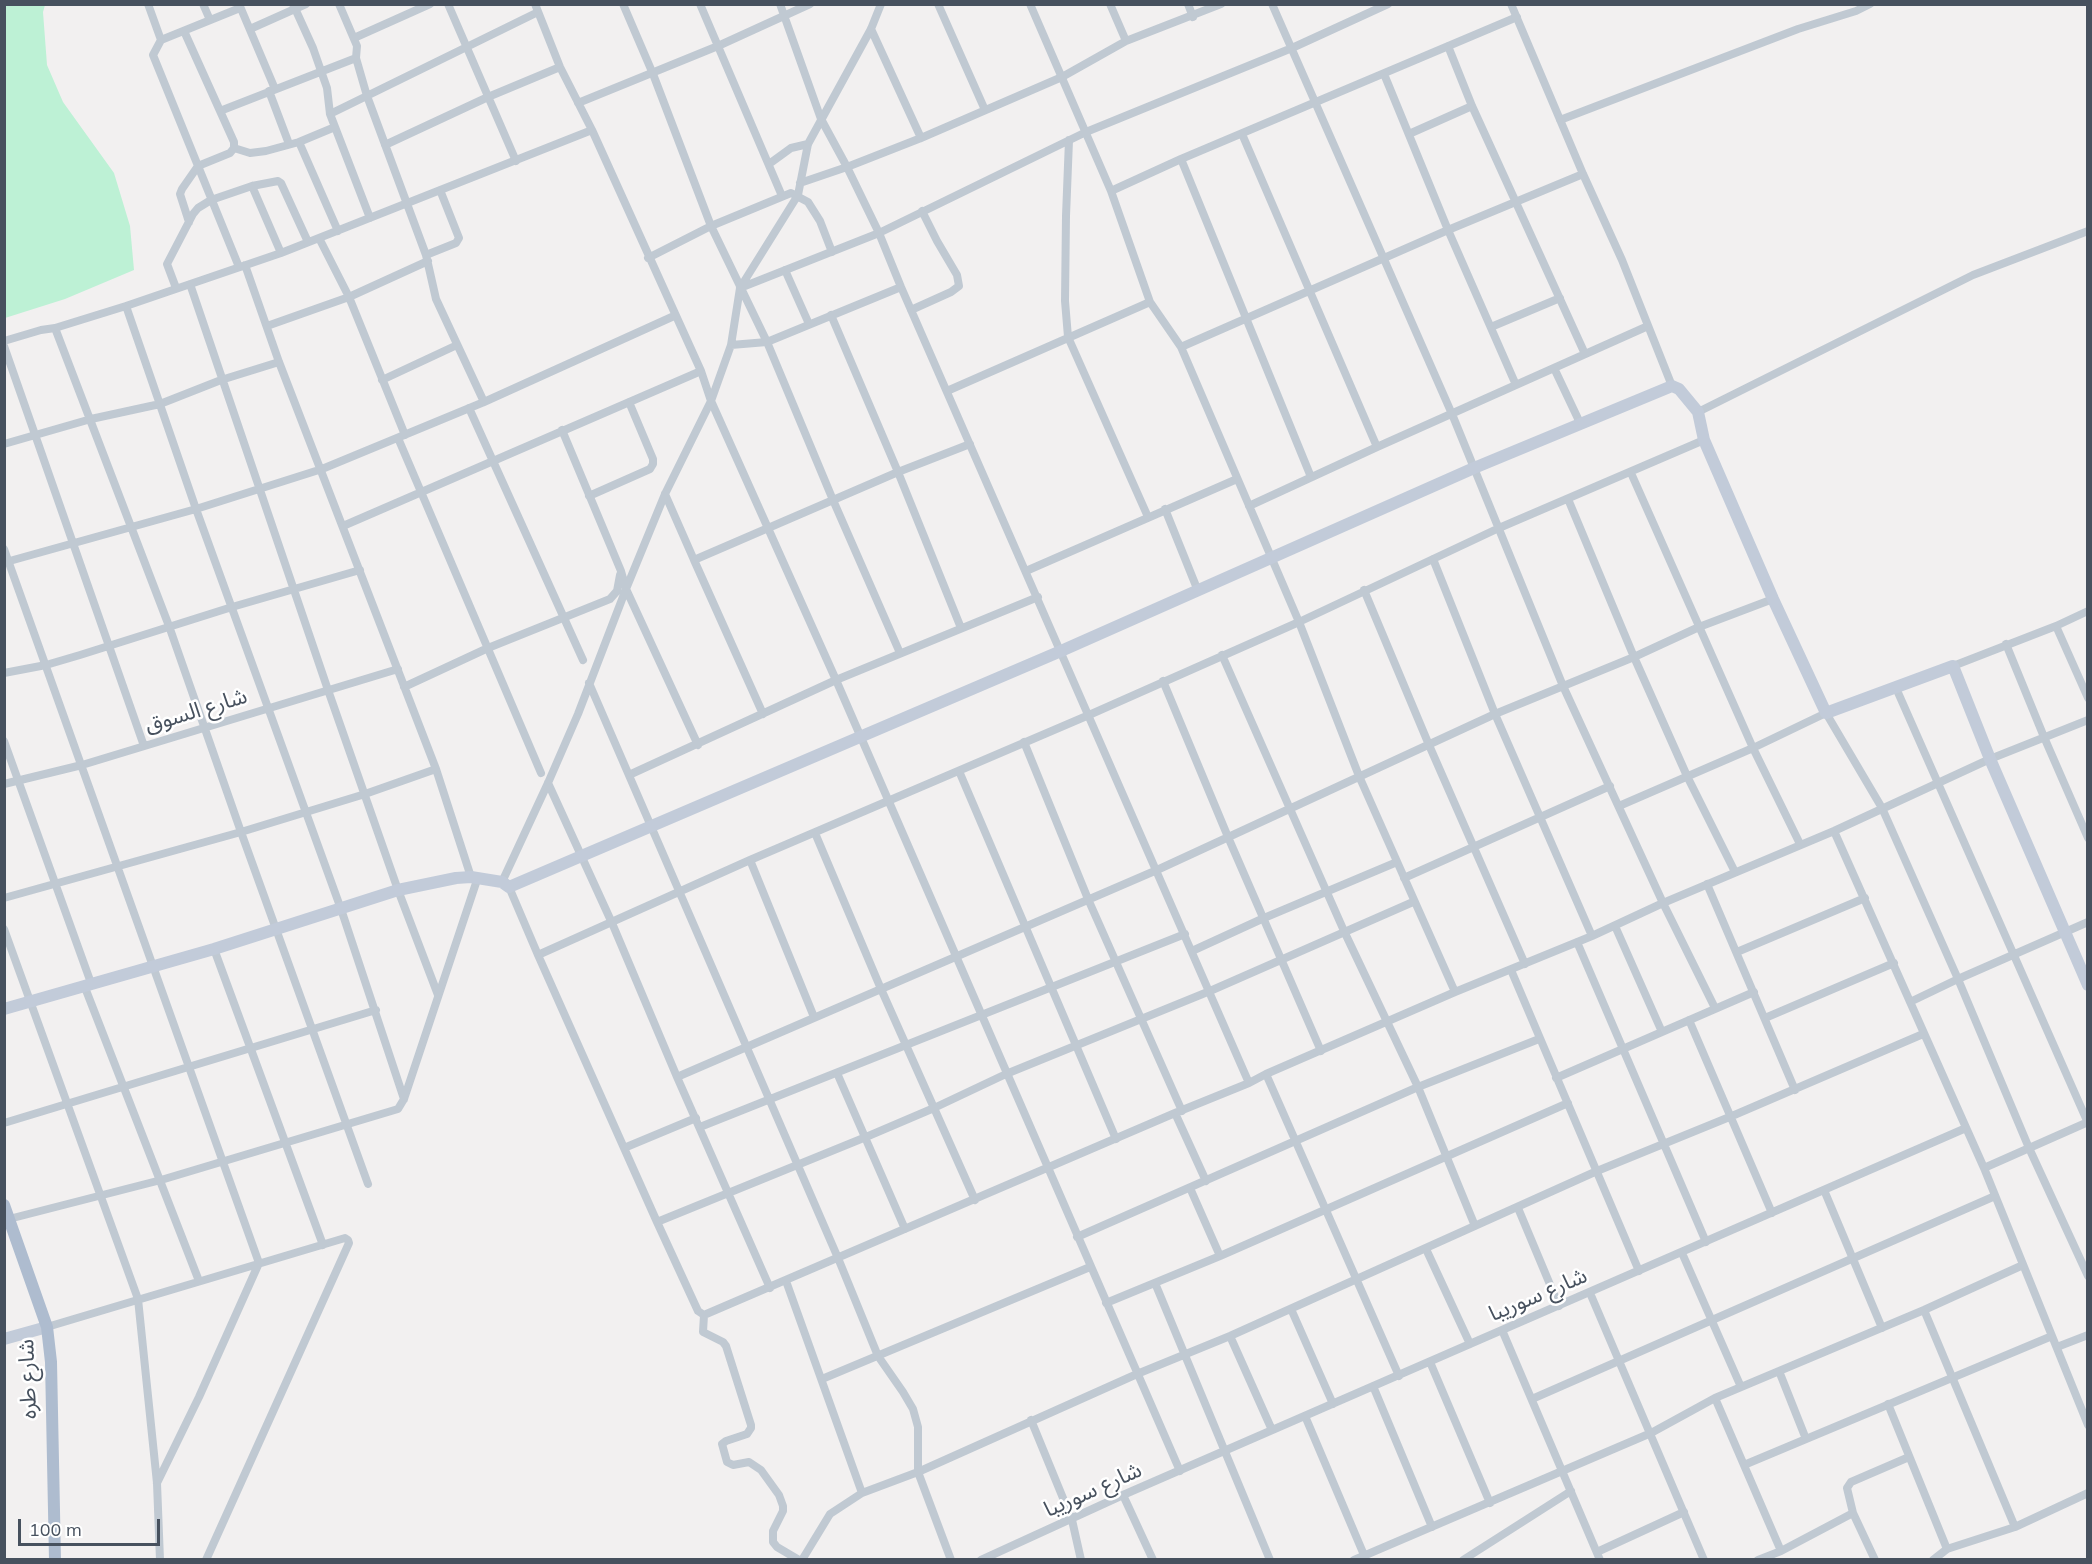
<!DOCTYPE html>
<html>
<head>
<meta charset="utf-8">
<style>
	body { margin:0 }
	#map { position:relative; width:2092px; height:1564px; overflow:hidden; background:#f2f0f0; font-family:Mulish,sans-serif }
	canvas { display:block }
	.frame { position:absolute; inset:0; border:6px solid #47515e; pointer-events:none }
	.scale { position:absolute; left:18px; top:1519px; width:142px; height:27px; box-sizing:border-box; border:3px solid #47515e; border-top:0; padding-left:8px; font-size:18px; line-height:21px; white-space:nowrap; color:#47515e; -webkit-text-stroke:4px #fff; paint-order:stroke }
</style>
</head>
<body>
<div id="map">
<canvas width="2092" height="1564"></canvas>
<div class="frame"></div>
<div class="scale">100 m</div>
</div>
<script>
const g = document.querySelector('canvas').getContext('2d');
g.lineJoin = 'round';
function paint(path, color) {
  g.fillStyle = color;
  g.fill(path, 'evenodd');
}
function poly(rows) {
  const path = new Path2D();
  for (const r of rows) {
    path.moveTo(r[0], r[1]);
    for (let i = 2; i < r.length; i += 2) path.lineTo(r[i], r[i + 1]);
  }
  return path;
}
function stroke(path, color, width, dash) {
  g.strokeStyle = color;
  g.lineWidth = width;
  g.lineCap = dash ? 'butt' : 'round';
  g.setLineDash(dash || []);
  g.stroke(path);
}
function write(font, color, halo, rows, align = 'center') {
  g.font = font + ' Mulish,"Noto Sans Arabic",sans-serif';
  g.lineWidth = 5;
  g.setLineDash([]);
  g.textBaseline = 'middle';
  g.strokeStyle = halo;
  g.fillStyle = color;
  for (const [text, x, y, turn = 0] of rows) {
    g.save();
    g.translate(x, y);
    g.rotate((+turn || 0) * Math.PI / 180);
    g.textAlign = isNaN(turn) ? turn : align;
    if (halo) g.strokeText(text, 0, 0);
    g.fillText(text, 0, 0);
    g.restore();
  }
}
paint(poly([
	[4,5,45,5,43,12,47,65,63,102,114,173,130,226,134,270,65,299,5,318]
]), '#bdf1d5');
stroke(poly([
	[148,4,161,40],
	[203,4,210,20],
	[239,4,275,89],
	[293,4,313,48,327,88,330,114,370,218],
	[339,4,357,46,356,58,367,96,426,255,436,299,484,402],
	[448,4,516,161],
	[535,4,560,67,592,130,701,371,711,401,836,680,1180,1471],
	[623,4,653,74,711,226,767,342,833,500,900,653],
	[700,4,782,196],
	[780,4,821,119,847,167,879,233,901,287,1249,1083],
	[938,4,985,110],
	[1030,4,1111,191,1150,302,1181,347,1299,622,1359,776,1455,992],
	[1110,4,1126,41],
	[1188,4,1193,17],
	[1272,4,1452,414,1563,686,1663,903,1715,1008],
	[1511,4,1583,174,1622,260,1672,386],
	[250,29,306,4],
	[871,29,921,138],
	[184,31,234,142,234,148,230,153,198,166,182,189,180,194,189,222],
	[354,38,430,4],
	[1448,46,1472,106,1585,354],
	[1384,74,1448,230,1516,385],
	[269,91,289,144],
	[578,103,718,46,810,4],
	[220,111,356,58],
	[330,114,538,12],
	[1560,120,1798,29,1856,11,1870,4],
	[1242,134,1377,447],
	[1409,134,1472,106],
	[1069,140,1066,216,1065,301,1068,337,1148,517],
	[299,142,338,231],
	[385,145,488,97,560,67],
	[234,148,250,153,266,151,299,142,335,127],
	[1181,159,1311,477],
	[769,164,791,148,808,144],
	[800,183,847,167,921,138,1062,77,1126,41,1221,4],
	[252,186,281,253],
	[1111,191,1181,159,1517,17],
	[319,238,349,297,405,435],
	[426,255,456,243,459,238,440,190],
	[648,258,711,226,791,193,808,202,820,221,832,252],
	[245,265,279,362,436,769,471,877],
	[239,267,153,55,161,40,240,8],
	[785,270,809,324],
	[190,284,328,690,398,890,438,995],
	[176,288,167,264,193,214,198,208,211,200,252,186,278,181,281,183,308,242],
	[740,288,879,233,1086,132,1292,48,1388,4],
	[126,306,196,509,341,909,404,1099],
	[911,310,951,292,959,286,957,275,937,241,922,211],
	[831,315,898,472,961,628],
	[267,326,349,297,428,261],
	[1491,327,1560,298],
	[55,328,169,626,241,832,368,1184],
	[4,341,41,330,55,328,126,306,281,253,592,130],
	[731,345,767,342,901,287],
	[4,346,144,746],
	[1181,347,1448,230,1583,174],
	[1554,368,1581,425],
	[382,380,457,345],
	[947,391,1150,302],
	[469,408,583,660],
	[1698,412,1973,275,2088,231],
	[562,430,621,571,626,589,698,745],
	[398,438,541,773],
	[4,444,91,419,160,404,221,380,279,362],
	[1631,473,1753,748,1800,844],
	[665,494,694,560,898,472,970,444],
	[589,496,650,469,653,464,653,459,629,402],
	[1568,499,1634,657,1687,776,1735,872],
	[1249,506,1377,447,1648,326],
	[1165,509,1198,591],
	[343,526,701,371],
	[4,549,259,1263,199,1397,157,1483],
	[1433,559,1495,714,1592,936],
	[694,560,763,714],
	[6,562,196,509,322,469,484,402,674,316],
	[1026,571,1237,479],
	[1364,590,1429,745,1525,964],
	[2056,626,2088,698],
	[2006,644,2044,737,2088,838],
	[1222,655,1344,931,1418,1087,1475,1226],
	[1953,666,2056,626,2088,611],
	[4,673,46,665,80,655,232,607,360,570],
	[1163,681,1228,837,1321,1051],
	[589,683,838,1258,878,1356,903,1392,913,1409,918,1427,918,1472,951,1560],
	[404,687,488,648,610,599,617,591,620,575],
	[1896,688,2088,1123],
	[4,741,91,983],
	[1024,742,1088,899,1182,1111],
	[959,771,1116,1139],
	[629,775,836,680,1038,597],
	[548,783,612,923,677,1077,770,1288],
	[4,784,82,765,398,669],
	[1619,806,1753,748,1826,713,1882,808,1958,979,2029,1148,2088,1276],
	[1834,831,1984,1168,2088,1425],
	[815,833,881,989,975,1200],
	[750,860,814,1017],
	[1404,878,1610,786],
	[502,882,548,783,578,714,626,589,665,494,711,401,731,345,740,288,798,195,808,144,871,29,881,4],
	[1707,884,1795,1090],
	[509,887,538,955,657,1222,698,1311,704,1315],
	[4,898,241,832,365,794,436,769],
	[1615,926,1662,1032],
	[4,929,138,1299,157,1483,160,1560],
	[1577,942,1706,1242],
	[214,949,323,1245],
	[1192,951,1264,918,1397,862],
	[1737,952,1865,898],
	[538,955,750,860,1089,715,1299,622,1499,528,1704,440],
	[1511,970,1639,1271],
	[84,985,199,1281],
	[1910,1002,1958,979,2088,922],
	[1765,1018,1894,963],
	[1689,1020,1772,1213],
	[837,1073,905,1229],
	[1266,1074,1399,1376],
	[677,1077,1157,870,1495,714,1634,657,1699,627,1773,599],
	[1556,1078,1754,992],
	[1175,1113,1206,1181],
	[4,1123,376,1010],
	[700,1127,1185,934],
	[624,1148,696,1118],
	[1984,1168,2088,1122],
	[1190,1188,1220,1256],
	[1824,1190,1882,1328],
	[1518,1208,1559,1306],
	[5,1220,161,1180,398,1109,404,1099,478,877],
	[657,1222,866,1137,934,1108,1006,1074,1210,991,1413,902],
	[1077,1237,1418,1087,1539,1039],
	[1426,1249,1470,1344],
	[1682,1253,1741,1387],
	[786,1281,862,1493],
	[1155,1283,1270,1560],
	[1590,1293,1704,1560],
	[1106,1303,1220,1256,1568,1103],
	[1291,1309,1333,1404],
	[1924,1310,2015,1527],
	[704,1315,1175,1113,1249,1083,1266,1074,1455,992,1592,936,1663,903,1834,831,1990,759,2088,720],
	[704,1315,703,1332,723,1342,726,1346,751,1425,751,1428,747,1434,726,1441,722,1444,727,1462,733,1465,749,1462,761,1470,779,1495,783,1506,783,1511,773,1531,773,1542,777,1547,799,1560],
	[47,1327,345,1238,348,1240,349,1243,206,1560],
	[1502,1330,1600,1560],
	[1230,1336,1272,1430],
	[2057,1347,2088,1335],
	[1430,1362,1490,1503],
	[1779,1371,1806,1439],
	[822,1379,1090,1267],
	[1373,1386,1432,1527],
	[1715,1398,1781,1551],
	[1532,1399,1995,1196],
	[1888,1404,1947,1549],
	[1305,1416,1364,1555],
	[1031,1420,1072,1520,1081,1560],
	[1744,1465,2052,1336],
	[1123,1495,1153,1560],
	[1597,1552,1684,1512],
	[802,1560,830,1514,862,1493,918,1472,1137,1374,1230,1336,1597,1171,1732,1116,1923,1034],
	[981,1560,1123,1495,1966,1128],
	[1354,1560,1651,1433,1715,1398,1924,1310,2023,1265],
	[1463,1560,1571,1491],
	[1758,1560,1781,1551,1853,1513],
	[1875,1560,1853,1513,1847,1488,1851,1482,1909,1457],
	[1933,1560,1947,1549,2015,1527,2088,1493]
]), '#c0c9d2', 8);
stroke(poly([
	[4,1009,214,949,398,890,456,878,471,877,502,882,509,887,1061,651,1474,468,1672,386,1679,389,1698,412,1704,440,1773,599,1826,713,1953,666,1990,759,2088,985],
	[4,1339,47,1327]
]), '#c2cbd9', 12);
stroke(poly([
	[4,1205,47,1327,51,1362,55,1560]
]), '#aebccf', 12);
write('22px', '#47515e', '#fff', [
	["شارع السوق",196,711,-17],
	["شارع سوريبا",1538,1295,-23],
	["شارع طره",28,1379,-92],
	["شارع سوريبا",1093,1490,-24]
]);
</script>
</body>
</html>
